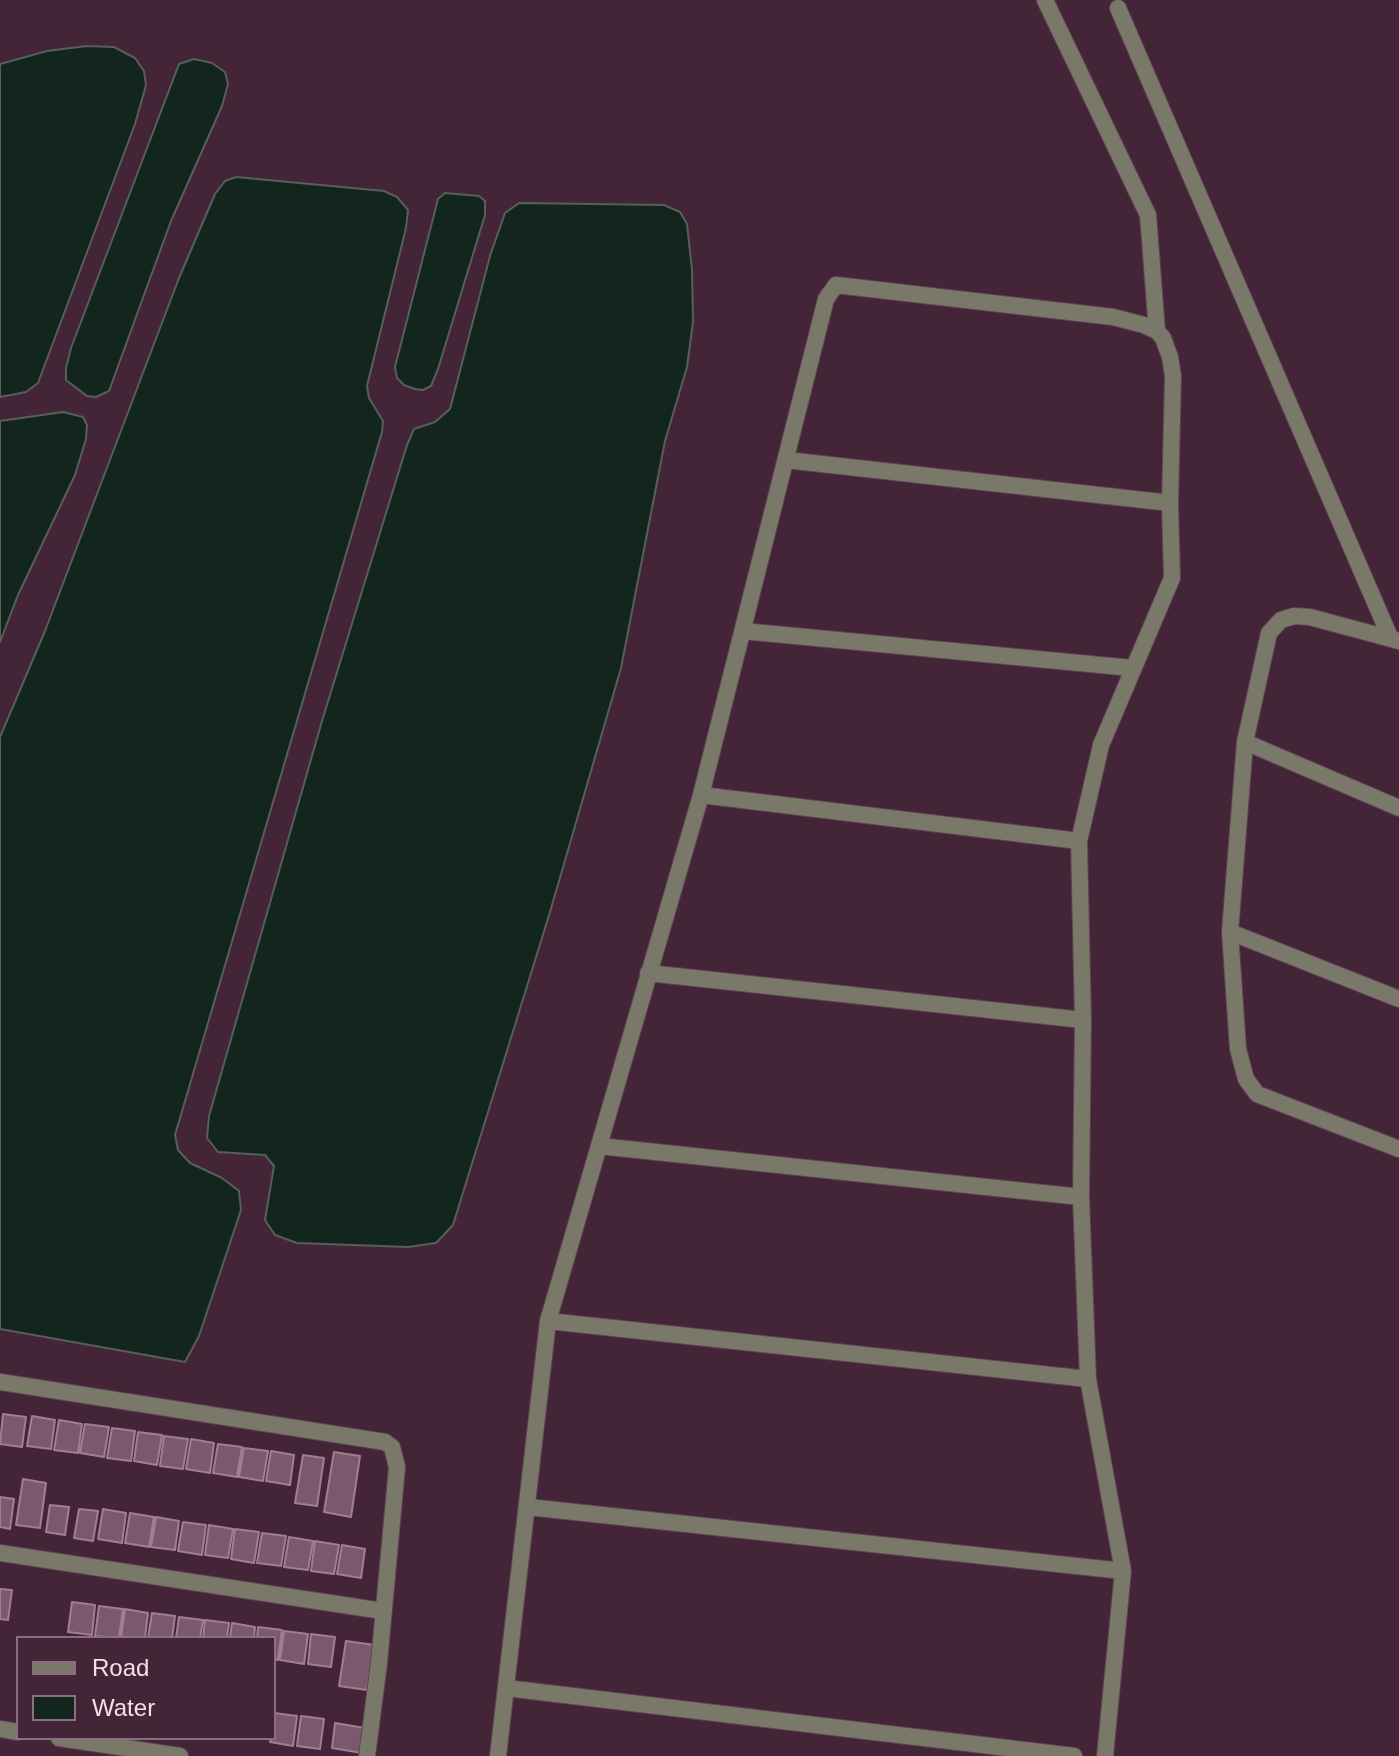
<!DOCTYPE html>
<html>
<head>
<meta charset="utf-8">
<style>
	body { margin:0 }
	#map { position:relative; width:1399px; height:1756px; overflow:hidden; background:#442538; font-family:Helvetica,sans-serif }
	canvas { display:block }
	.legend { position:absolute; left:16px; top:1636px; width:260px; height:104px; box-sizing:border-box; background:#442538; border:2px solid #8b6f80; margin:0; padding:10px 14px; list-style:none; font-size:24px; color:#f5dfeb }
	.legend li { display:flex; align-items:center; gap:16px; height:40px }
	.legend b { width:40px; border:2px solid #8b6f80 }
</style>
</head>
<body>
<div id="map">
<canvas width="1399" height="1756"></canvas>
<ul class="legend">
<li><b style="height:10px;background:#7a7969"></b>Road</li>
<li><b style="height:22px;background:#13261e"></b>Water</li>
</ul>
</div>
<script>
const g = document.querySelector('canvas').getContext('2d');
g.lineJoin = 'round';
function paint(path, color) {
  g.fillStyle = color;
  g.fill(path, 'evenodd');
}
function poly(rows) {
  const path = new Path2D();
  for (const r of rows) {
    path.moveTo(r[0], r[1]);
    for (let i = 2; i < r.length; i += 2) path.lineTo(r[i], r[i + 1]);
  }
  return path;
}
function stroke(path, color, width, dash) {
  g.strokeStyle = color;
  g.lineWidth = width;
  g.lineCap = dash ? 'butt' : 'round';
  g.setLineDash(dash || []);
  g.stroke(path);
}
const water = poly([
	[87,46,114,47,135,58,144,71,146,85,135,124,38,383,26,392,0,397,0,64,47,51,87,46],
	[194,59,212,63,225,72,228,84,222,106,171,221,109,391,96,397,87,396,66,380,66,368,71,348,179,64,194,59],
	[236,177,384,191,397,197,408,210,406,228,367,386,369,398,383,421,382,432,175,1135,178,1150,190,1163,222,1178,239,1191,241,1210,199,1336,185,1362,0,1329,0,737,45,631,179,278,215,194,225,181,236,177],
	[445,193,479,196,485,201,485,215,438,369,431,386,423,390,415,389,404,385,397,378,395,367,438,199,445,193],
	[519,203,664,205,680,212,687,224,692,270,693,322,687,367,665,441,621,668,550,912,453,1225,436,1243,408,1247,297,1243,275,1235,265,1220,274,1166,265,1155,218,1152,207,1138,209,1116,322,721,407,445,414,429,435,422,450,409,490,256,505,213,519,203],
	[63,412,83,417,87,425,86,439,75,475,18,595,0,642,0,421,63,412]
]);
paint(water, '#13261e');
stroke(water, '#575e5c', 2);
const building = poly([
	[3,1414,26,1417,22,1447,0,1444,3,1414],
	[32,1416,55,1420,51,1449,27,1446,32,1416],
	[59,1420,82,1424,78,1453,54,1450,59,1420],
	[85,1424,109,1427,104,1457,80,1453,85,1424],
	[112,1428,135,1431,131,1461,107,1458,112,1428],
	[138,1432,162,1435,157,1465,134,1461,138,1432],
	[164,1436,188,1439,183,1469,160,1466,164,1436],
	[191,1439,214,1443,210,1473,186,1469,191,1439],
	[218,1444,242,1447,237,1477,213,1473,218,1444],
	[244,1448,268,1451,263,1481,239,1477,244,1448],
	[271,1451,294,1455,290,1485,266,1481,271,1451],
	[334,1452,360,1456,351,1517,324,1512,334,1452],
	[303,1455,324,1458,317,1506,295,1503,303,1455],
	[23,1479,46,1483,40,1528,16,1525,23,1479],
	[0,1497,14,1499,10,1529,0,1527,0,1497],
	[50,1505,69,1507,65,1535,46,1532,50,1505],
	[79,1509,98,1511,93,1541,74,1538,79,1509],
	[103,1509,126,1513,122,1543,98,1539,103,1509],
	[130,1513,154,1517,149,1547,125,1543,130,1513],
	[156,1517,179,1521,175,1550,151,1547,156,1517],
	[183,1522,206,1525,202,1555,178,1551,183,1522],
	[209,1525,233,1529,228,1558,205,1555,209,1525],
	[235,1529,259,1532,254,1563,231,1559,235,1529],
	[262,1533,286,1536,281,1566,257,1563,262,1533],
	[289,1537,313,1541,308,1570,284,1567,289,1537],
	[315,1541,339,1545,334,1574,311,1571,315,1541],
	[342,1545,365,1549,361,1578,337,1574,342,1545],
	[0,1589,12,1590,8,1620,0,1619,0,1589],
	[72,1602,95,1605,92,1635,68,1632,72,1602],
	[99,1606,123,1609,119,1638,95,1636,99,1606],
	[125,1609,148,1613,145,1638,121,1638,125,1609],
	[152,1613,175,1616,172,1638,148,1638,152,1613],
	[179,1617,203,1620,200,1638,176,1638,179,1617],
	[205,1620,229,1623,227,1638,203,1638,205,1620],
	[232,1623,255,1627,254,1638,230,1638,232,1623],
	[258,1627,282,1630,278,1660,274,1659,274,1638,257,1638,258,1627],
	[284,1631,308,1634,304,1664,280,1660,284,1631],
	[311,1634,335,1637,331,1667,308,1664,311,1634],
	[346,1641,374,1645,367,1690,339,1686,346,1641],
	[274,1713,297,1716,293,1746,270,1742,271,1738,274,1738,274,1713],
	[301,1716,324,1719,320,1749,297,1746,301,1716],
	[335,1723,365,1728,362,1753,332,1748,335,1723]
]);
paint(building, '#7b586c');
stroke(building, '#a37d92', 2);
const minor = poly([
	[1045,0,1148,215,1157,331],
	[1118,8,1390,637],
	[786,460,1170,503],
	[743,631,1132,668],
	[1399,641,1310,617,1294,616,1281,620,1269,633,1245,742,1230,932,1238,1049,1246,1079,1257,1094,1399,1149],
	[1245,742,1399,808],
	[701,795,1079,841],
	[1230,932,1399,999],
	[648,973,1083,1020],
	[599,1146,1081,1197],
	[548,1321,1088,1379],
	[0,1382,385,1442,392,1447,397,1467,379,1663,367,1756],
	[528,1507,1123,1571],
	[0,1553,383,1611],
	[506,1688,1074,1756],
	[0,1729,18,1732],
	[59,1738,180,1756],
	[498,1756,548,1321,701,795,826,299,836,285,1113,317,1144,325,1157,331,1163,338,1170,357,1173,376,1170,503,1172,578,1101,745,1079,841,1083,1020,1081,1197,1088,1379,1123,1571,1105,1756]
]);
stroke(minor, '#604355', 18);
stroke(minor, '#7a7969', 16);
</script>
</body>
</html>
